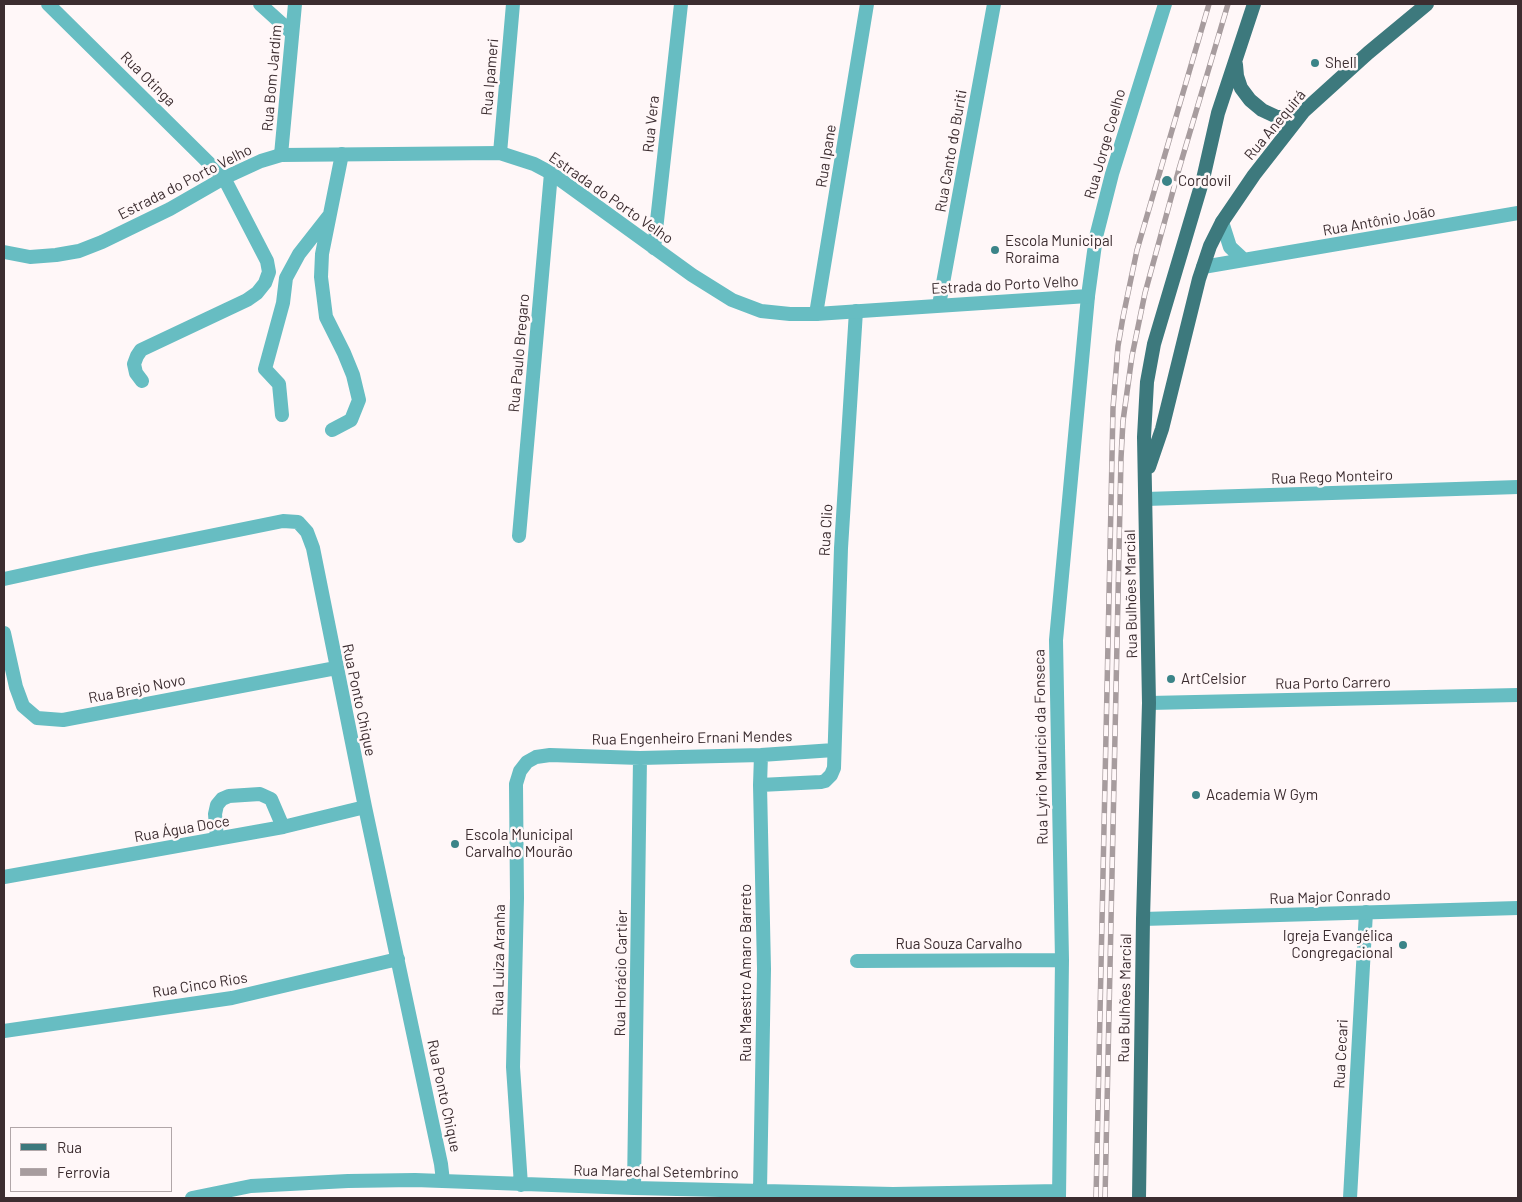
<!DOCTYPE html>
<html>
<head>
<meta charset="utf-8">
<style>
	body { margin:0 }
	#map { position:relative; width:1522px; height:1202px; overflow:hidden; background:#fff7f8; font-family:Barlow,sans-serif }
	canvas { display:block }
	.frame { position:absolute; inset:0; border:5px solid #3c2d30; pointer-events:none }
	.legend { position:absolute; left:10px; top:1127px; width:162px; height:65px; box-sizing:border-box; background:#fff7f8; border:1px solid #b1a6a8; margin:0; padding:6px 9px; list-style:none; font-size:15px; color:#3c2d30 }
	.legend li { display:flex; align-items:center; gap:10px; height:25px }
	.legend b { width:25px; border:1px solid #b1a6a8 }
</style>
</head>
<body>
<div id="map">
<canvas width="1522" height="1202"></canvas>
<div class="frame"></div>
<ul class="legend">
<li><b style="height:6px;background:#3d797d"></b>Rua</li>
<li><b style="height:6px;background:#a79c9e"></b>Ferrovia</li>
</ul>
</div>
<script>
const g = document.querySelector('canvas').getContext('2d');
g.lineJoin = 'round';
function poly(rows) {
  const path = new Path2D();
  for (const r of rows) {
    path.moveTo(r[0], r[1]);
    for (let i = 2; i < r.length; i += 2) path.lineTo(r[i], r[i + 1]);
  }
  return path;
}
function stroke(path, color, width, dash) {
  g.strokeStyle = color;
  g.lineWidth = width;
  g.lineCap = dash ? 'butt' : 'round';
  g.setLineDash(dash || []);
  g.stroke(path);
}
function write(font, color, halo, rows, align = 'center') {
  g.font = font + ' Barlow,sans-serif';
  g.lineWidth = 5;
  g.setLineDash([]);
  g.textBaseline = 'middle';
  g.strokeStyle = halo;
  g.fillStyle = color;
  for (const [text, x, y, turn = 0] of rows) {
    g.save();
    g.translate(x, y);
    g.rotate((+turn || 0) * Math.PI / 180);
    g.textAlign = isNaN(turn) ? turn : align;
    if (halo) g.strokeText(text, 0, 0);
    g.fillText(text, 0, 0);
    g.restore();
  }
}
stroke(poly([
	[48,4,224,178,267,261,269,272,265,283,257,293,247,300,141,350,137,356,134,364,136,373,142,381],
	[260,4,292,33],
	[500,153,513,4],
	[281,155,295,4],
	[1222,222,1230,247,1244,260],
	[654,248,681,4],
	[1203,267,1518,213],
	[939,305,994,4],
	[816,314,867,4],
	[282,415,279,384,265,369,283,303,286,278,299,254,328,217],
	[332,430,351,420,359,400,353,375,344,353,326,317,321,277,322,254,342,154],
	[1146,499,1518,487],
	[519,536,551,173],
	[4,579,91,560,283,521,298,522,307,532,313,548,365,807,441,1164,443,1181],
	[4,633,16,687,23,706,37,718,63,720,336,668],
	[1149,703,1518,695],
	[760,785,821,782,825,781,831,775,834,768,841,548,856,311],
	[217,839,215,814,217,805,222,799,229,796,260,794,271,799,283,827],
	[4,877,283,827,365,807],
	[857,961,1062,960],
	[4,1031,232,998,398,959],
	[521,1185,513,1067,517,898,516,784,520,771,527,762,536,757,550,755,640,758,761,755,834,750],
	[634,1188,640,758],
	[760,1190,764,969,760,785,761,755],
	[192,1198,251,1186,348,1181,415,1180,634,1188,893,1194,1059,1191],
	[1059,1198,1062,960,1056,640,1088,296],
	[1350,1198,1366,912]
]), '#67bdc2', 14);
stroke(poly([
	[4,252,30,257,56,255,79,251,102,242,170,209,224,178,261,161,281,155,500,153,534,164,551,173,692,275,732,300,761,311,790,314,816,314,1088,296,1096,237,1112,174,1165,4],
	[1143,919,1518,908]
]), '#67bdc2', 14);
stroke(poly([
	[1236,65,1237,76,1241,88,1250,100,1262,110,1277,117,1290,117,1303,112],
	[1149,467,1162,429,1199,279,1210,246,1222,222,1254,175,1304,111,1368,53,1427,4],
	[1139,1198,1143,919,1149,703,1144,437,1147,382,1154,344,1203,179,1218,113,1254,4]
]), '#3d797d', 14);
const rail = poly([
	[1096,1198,1111,504,1113,408,1118,346,1123,317,1137,250,1209,4],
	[1105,1198,1121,458,1123,421,1132,356,1145,293,1179,169,1228,4]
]);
stroke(rail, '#a79c9e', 5.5);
stroke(rail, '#fff7f8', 4, [11]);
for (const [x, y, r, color] of [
	[1315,63,5,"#3b8488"],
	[1167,181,6,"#3b8488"],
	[995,250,5,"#3b8488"],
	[1171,679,5,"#3b8488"],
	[1196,795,5,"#3b8488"],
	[455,844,5,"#3b8488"],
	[1403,945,5,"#3b8488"]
]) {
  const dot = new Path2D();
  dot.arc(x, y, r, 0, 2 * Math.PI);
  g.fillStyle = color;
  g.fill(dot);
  stroke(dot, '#fff7f8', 2);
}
write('15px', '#3c2d30', '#fff7f8', [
	["Shell",1325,63],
	["Cordovil",1178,181],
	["Escola Municipal",1005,241],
	["Roraima",1005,258],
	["ArtCelsior",1181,679],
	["Academia W Gym",1206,795],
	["Escola Municipal",465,835],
	["Carvalho Mourão",465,852],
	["Igreja Evangélica",1393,936,"right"],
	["Congregacional",1393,953,"right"]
], 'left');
write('15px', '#3c2d30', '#fff7f8', [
	["Rua Ipameri",490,77,-85],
	["Rua Bom Jardim",272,78,-85],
	["Rua Otinga",148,79,45],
	["Rua Vera",651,124,-84],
	["Rua Anequirá",1275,125,-50],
	["Rua Jorge Coelho",1105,144,-74],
	["Rua Canto do Buriti",951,151,-80],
	["Rua Ipane",826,156,-81],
	["Estrada do Porto Velho",185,182,-27],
	["Estrada do Porto Velho",611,198,35],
	["Rua Antônio João",1379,221,-10],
	["Estrada do Porto Velho",1005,285,-3],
	["Rua Paulo Bregaro",519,353,-85],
	["Rua Rego Monteiro",1332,477,-2],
	["Rua Clio",826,530,-87],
	["Rua Bulhões Marcial",1131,594,-91],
	["Rua Porto Carrero",1333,683,-1],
	["Rua Brejo Novo",137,689,-11],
	["Rua Ponto Chique",359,700,78],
	["Rua Engenheiro Ernani Mendes",692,738,-1],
	["Rua Lyrio Mauricio da Fonseca",1041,747,-91],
	["Rua Água Doce",182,829,-10],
	["Rua Major Conrado",1330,897,-2],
	["Rua Souza Carvalho",959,944],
	["Rua Luiza Aranha",499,960,-89],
	["Rua Horácio Cartier",621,973,-89],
	["Rua Maestro Amaro Barreto",746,973,-90],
	["Rua Cinco Rios",200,985,-9],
	["Rua Bulhões Marcial",1125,998,-89],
	["Rua Cecari",1341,1054,-87],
	["Rua Ponto Chique",444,1096,78],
	["Rua Marechal Setembrino",656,1172,1]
]);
</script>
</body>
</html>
